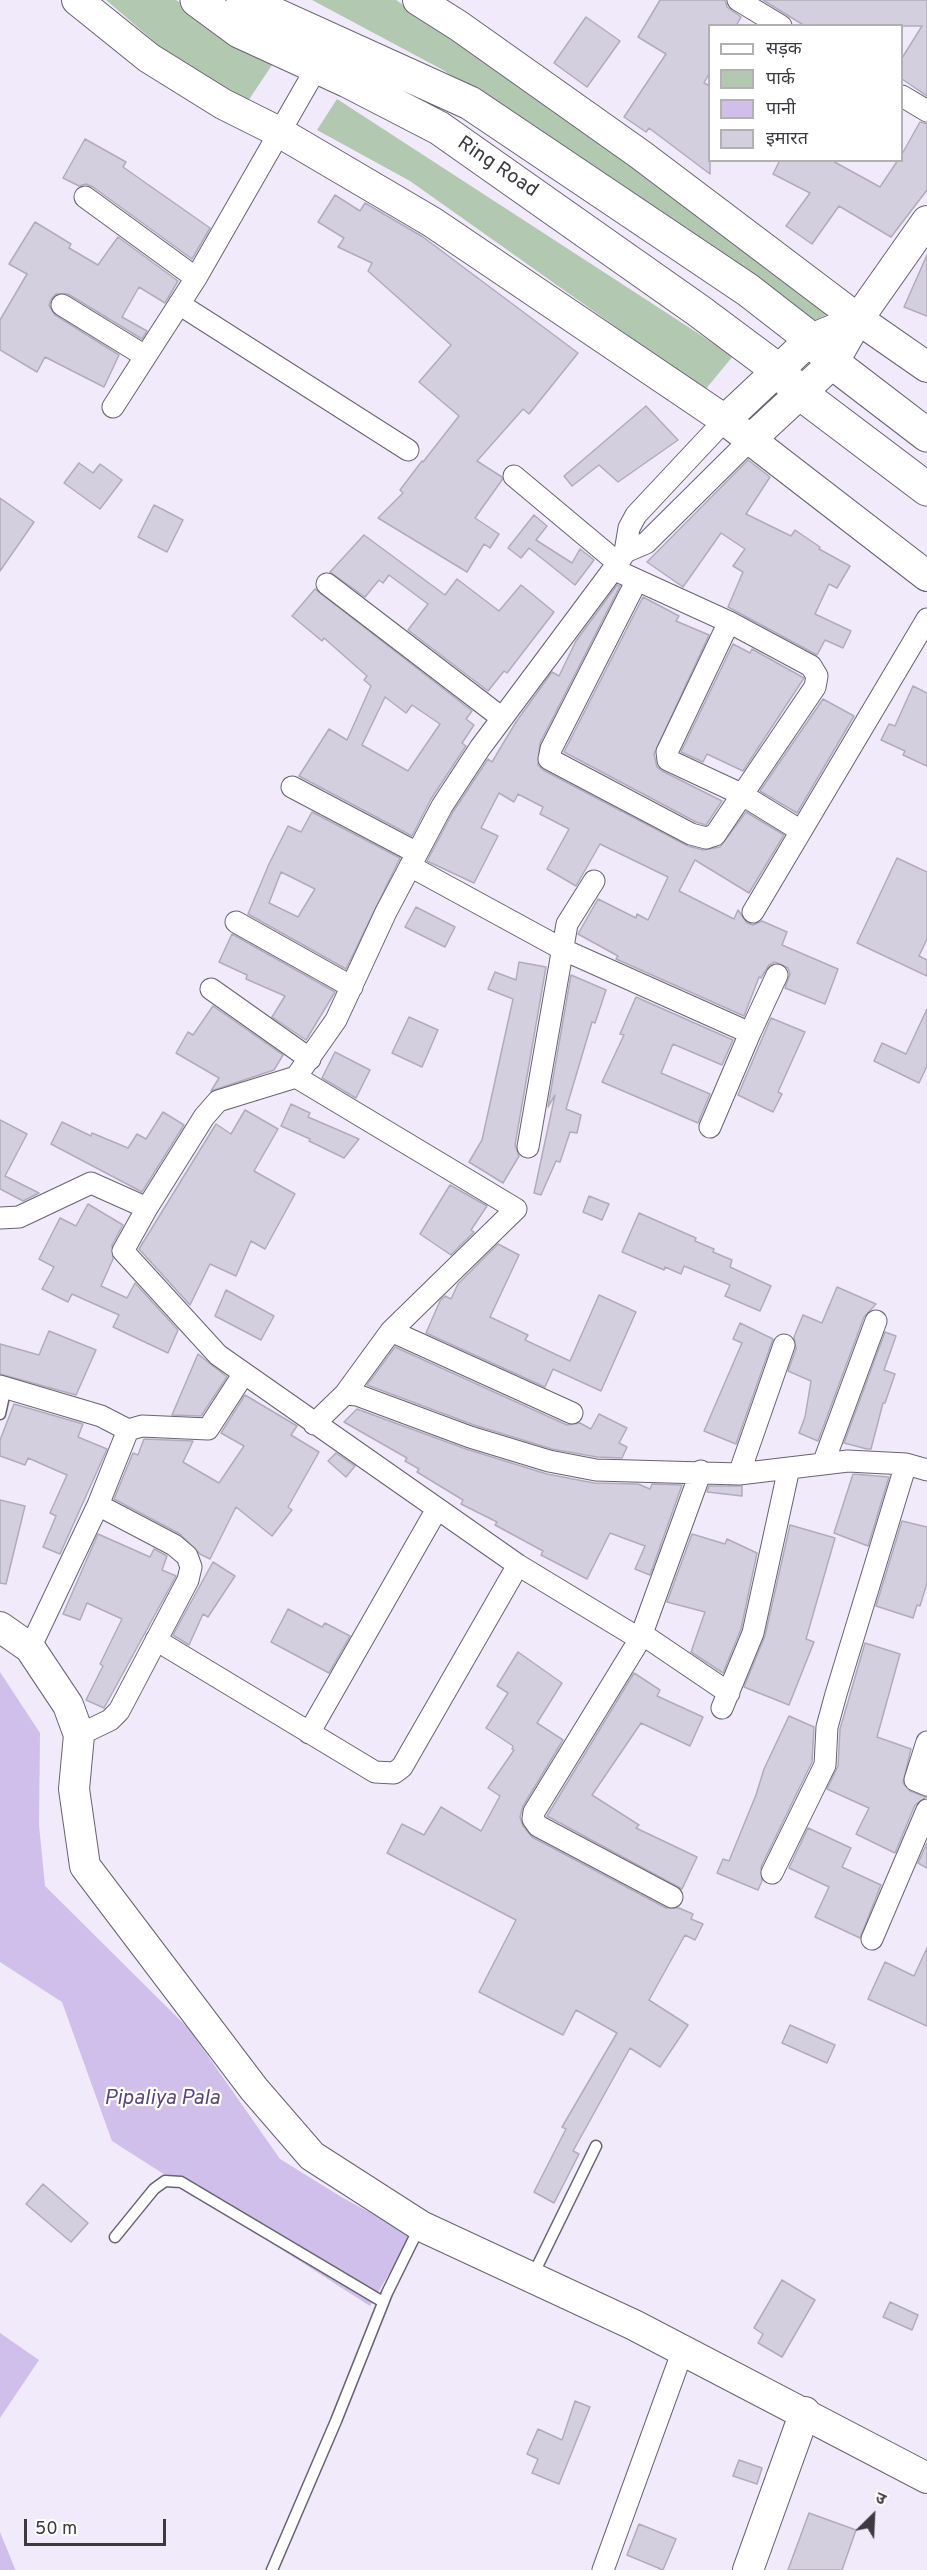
<!DOCTYPE html>
<html>
<head>
<meta charset="utf-8">
<style>
	body { margin:0 }
	#map { position:relative; width:927px; height:2570px; overflow:hidden; background:#f0eafa; font-family:Overpass,"Noto Sans Devanagari",sans-serif }
	canvas { display:block }
	.legend { position:absolute; left:708px; top:24px; width:195px; height:138px; box-sizing:border-box; background:#fff; border:2px solid #b1b0b3; margin:0; padding:8px 10px; list-style:none; font-size:18px; color:#3c3a40 }
	.legend li { display:flex; align-items:center; gap:12px; height:30px }
	.legend b { width:30px; border:2px solid #b1b0b3 }
	.north { position:absolute; left:843px; top:2486px; width:60px; height:60px; -webkit-text-stroke:4px #fff; paint-order:stroke; rotate:24deg; font-size:16px; font-weight:700; line-height:24px; text-align:center; color:#3c3a40 }
	.north::after { content:''; display:block; margin:auto; width:21px; height:27px; background:#3c3a40; clip-path:polygon(50% 0,100% 100%,50% 72%,0 100%) }
	.scale { position:absolute; left:24px; top:2519px; width:142px; height:27px; box-sizing:border-box; border:3px solid #3c3a40; border-top:0; padding-left:8px; font-size:18px; line-height:21px; white-space:nowrap; color:#3c3a40; -webkit-text-stroke:4px #fff; paint-order:stroke }
</style>
</head>
<body>
<div id="map">
<canvas width="927" height="2570"></canvas>
<ul class="legend">
<li><b style="height:8px;background:#fff"></b>सड़क</li>
<li><b style="height:16px;background:#b2c8b0"></b>पार्क</li>
<li><b style="height:16px;background:#cfbfea"></b>पानी</li>
<li><b style="height:16px;background:#d4cfde"></b>इमारत</li>
</ul>
<div class="north">उ</div>
<div class="scale">50 m</div>
</div>
<script>
const g = document.querySelector('canvas').getContext('2d');
g.lineJoin = 'round';
function paint(path, color) {
  g.fillStyle = color;
  g.fill(path, 'evenodd');
}
function poly(rows) {
  const path = new Path2D();
  for (const r of rows) {
    path.moveTo(r[0], r[1]);
    for (let i = 2; i < r.length; i += 2) path.lineTo(r[i], r[i + 1]);
  }
  return path;
}
function stroke(path, color, width, dash) {
  g.strokeStyle = color;
  g.lineWidth = width;
  g.lineCap = dash ? 'butt' : 'round';
  g.setLineDash(dash || []);
  g.stroke(path);
}
function write(font, color, halo, rows, align = 'center') {
  g.font = font + ' Overpass,sans-serif';
  g.lineWidth = 4.5;
  g.setLineDash([]);
  g.textBaseline = 'middle';
  g.strokeStyle = halo;
  g.fillStyle = color;
  for (const [text, x, y, turn = 0] of rows) {
    g.save();
    g.translate(x, y);
    g.rotate((+turn || 0) * Math.PI / 180);
    g.textAlign = isNaN(turn) ? turn : align;
    if (halo) g.strokeText(text, 0, 0);
    g.fillText(text, 0, 0);
    g.restore();
  }
}
paint(poly([
	[106,0,176,0,274,62,246,104,170,55],
	[312,0,396,0,617,152,830,313,810,323,443,70],
	[337,99,733,356,705,390,410,181,317,130]
]), '#b2c8b0');
paint(poly([
	[0,1672,40,1733,39,1825,45,1886,189,2029,280,2159,343,2198,412,2235,370,2306,112,2141,62,2002,0,1962],
	[0,2333,39,2360,0,2418],
	[0,2532,15,2569,16,2570,0,2570]
]), '#cfbfea');
const building = poly([
	[660,0,725,0,727,7,741,17,736,26,710,26,710,72,704,83,710,86,710,174,649,128,646,132,624,117,666,54,638,37,660,0],
	[763,0,927,0,927,96,902,79,902,58,922,26,805,26,763,0],
	[586,17,620,41,587,87,554,63,586,17],
	[920,122,927,124,927,190,891,237,839,206,812,244,786,226,810,193,773,174,780,160,831,160,880,187,898,160,902,160,902,154,920,122],
	[85,139,126,162,123,167,210,228,192,259,93,187,86,184,79,186,63,178,85,139],
	[335,195,360,211,365,203,423,237,578,353,529,414,523,409,477,461,502,477,502,480,475,518,499,534,490,548,484,544,467,572,378,518,403,493,400,490,422,461,423,462,459,416,419,382,451,345,368,271,372,263,338,247,344,238,318,222,335,195],
	[35,222,71,244,69,248,98,265,118,237,178,281,165,303,139,287,122,317,147,331,142,339,68,294,56,294,52,298,49,305,55,315,119,355,104,387,45,357,37,372,0,350,0,320,27,274,9,264,35,222],
	[927,255,927,316,904,307,927,255],
	[646,406,678,440,618,482,599,465,572,486,564,476,646,406],
	[748,460,770,477,746,514,791,536,795,530,820,547,819,549,850,566,837,588,829,584,815,614,851,631,843,648,825,640,817,655,728,607,743,572,733,566,745,549,721,533,683,587,647,562,748,460],
	[79,463,93,473,100,464,122,480,100,509,64,483,79,463],
	[0,498,34,522,0,571,0,498],
	[154,505,183,520,167,552,138,537,154,505],
	[534,515,547,526,536,540,572,563,580,549,594,560,575,585,529,548,521,558,508,548,534,515],
	[364,535,445,595,457,579,499,611,521,585,554,612,507,673,504,671,488,691,408,630,428,604,389,575,383,583,379,580,365,597,330,572,364,535],
	[617,585,620,586,540,743,538,765,543,770,688,846,703,850,720,847,746,812,784,835,749,893,695,860,679,891,734,919,738,910,747,923,753,925,762,921,787,932,782,945,838,969,825,1004,785,988,790,974,788,968,775,962,769,965,761,978,759,977,744,1016,616,959,618,956,578,934,598,899,636,918,637,914,648,920,668,877,600,844,576,886,547,869,569,829,540,814,543,807,518,794,514,802,499,793,481,828,498,836,474,883,427,861,453,812,488,759,492,762,516,722,552,672,559,676,576,641,617,585],
	[315,589,472,711,466,719,474,725,462,743,466,746,431,799,412,836,299,776,329,729,347,740,371,686,364,680,367,676,324,638,322,641,292,616,315,589],
	[385,697,406,713,412,705,440,724,408,771,362,745,385,697],
	[643,597,679,616,676,621,709,635,654,754,657,767,662,771,722,801,706,825,696,822,564,752,643,597],
	[733,644,750,653,752,649,804,678,743,771,707,754,703,762,681,752,733,644],
	[913,686,927,693,927,766,903,755,905,751,881,740,889,724,895,726,913,686],
	[823,699,854,716,797,813,760,791,823,699],
	[312,812,400,858,346,969,248,914,269,864,288,826,301,832,312,812],
	[281,872,315,889,298,917,269,903,281,872],
	[897,858,927,872,927,939,919,956,927,960,927,976,857,943,897,858],
	[416,907,455,927,445,947,405,927,416,907],
	[232,934,335,992,306,1040,272,1017,285,996,246,979,247,975,219,962,232,934],
	[519,962,546,967,515,1145,519,1156,503,1183,469,1162,482,1140,513,999,488,989,495,972,516,980,519,962],
	[571,975,606,990,595,1023,592,1022,566,1109,581,1115,577,1133,570,1132,560,1162,556,1161,541,1195,534,1193,555,1095,548,1107,571,975],
	[636,997,733,1040,722,1065,673,1044,661,1073,710,1094,698,1123,602,1082,624,1035,620,1034,636,997],
	[213,1006,283,1055,274,1070,211,1091,219,1078,176,1053,188,1032,193,1035,213,1006],
	[927,1009,927,1066,919,1083,874,1061,882,1043,906,1054,927,1009],
	[409,1017,438,1030,422,1067,392,1053,409,1017],
	[771,1018,805,1032,778,1092,782,1094,773,1112,738,1095,771,1018],
	[335,1052,370,1070,356,1098,322,1078,335,1052],
	[291,1104,310,1113,308,1117,359,1139,344,1158,309,1141,310,1139,281,1126,291,1104],
	[245,1110,278,1129,254,1171,295,1194,265,1249,251,1241,236,1276,210,1264,190,1305,139,1249,216,1124,231,1134,245,1110],
	[163,1112,184,1125,142,1192,51,1144,62,1122,91,1136,92,1133,128,1148,137,1134,146,1139,163,1112],
	[0,1120,27,1134,5,1176,39,1193,23,1201,0,1189,0,1120],
	[450,1185,487,1206,471,1230,474,1232,451,1255,420,1234,450,1185],
	[589,1196,609,1204,602,1220,583,1212,589,1196],
	[88,1204,123,1225,112,1245,113,1259,101,1286,127,1298,135,1283,178,1330,168,1353,113,1327,119,1315,72,1294,68,1302,42,1289,54,1267,39,1259,60,1218,76,1226,88,1204],
	[639,1213,696,1238,695,1241,714,1249,713,1252,732,1260,730,1267,771,1286,760,1311,725,1296,730,1285,684,1266,681,1274,665,1267,664,1270,622,1252,639,1213],
	[498,1244,519,1255,490,1317,528,1335,525,1340,570,1361,599,1295,636,1312,601,1391,553,1369,545,1387,426,1333,440,1301,445,1296,451,1299,458,1284,498,1244],
	[837,1287,876,1304,864,1317,818,1441,799,1433,805,1417,811,1381,788,1371,796,1349,794,1337,803,1315,822,1323,837,1287],
	[226,1290,274,1316,261,1340,215,1316,226,1290],
	[740,1323,773,1339,736,1444,704,1431,742,1343,733,1339,740,1323],
	[49,1331,96,1350,76,1395,0,1374,0,1344,39,1355,49,1331],
	[885,1332,896,1336,884,1370,895,1374,885,1403,883,1403,871,1449,867,1449,844,1443,885,1332],
	[395,1347,567,1425,580,1423,591,1429,599,1414,627,1428,619,1443,627,1447,622,1458,597,1457,552,1449,474,1425,367,1385,395,1347],
	[198,1354,227,1377,201,1416,172,1415,198,1354],
	[245,1395,297,1426,291,1435,319,1452,288,1507,292,1510,272,1536,236,1507,210,1559,200,1554,180,1534,114,1499,133,1453,138,1455,144,1439,193,1441,183,1462,219,1483,244,1446,221,1433,245,1395],
	[14,1404,83,1424,78,1437,107,1449,60,1554,43,1547,56,1516,50,1513,67,1475,28,1458,25,1465,0,1456,0,1440,14,1404],
	[357,1409,466,1449,547,1474,594,1483,638,1484,650,1489,652,1484,682,1485,650,1575,635,1569,645,1546,610,1533,587,1579,541,1555,543,1551,495,1525,497,1522,461,1504,463,1500,417,1472,419,1469,405,1461,407,1458,344,1422,357,1409],
	[336,1453,355,1466,346,1477,328,1461,336,1453],
	[853,1474,889,1477,868,1546,834,1533,853,1474],
	[709,1486,742,1486,742,1496,707,1492,709,1486],
	[0,1500,25,1506,6,1584,0,1583,0,1500],
	[902,1521,927,1527,927,1583,920,1606,917,1605,913,1618,876,1606,902,1521],
	[790,1525,835,1538,806,1639,814,1642,789,1705,744,1687,765,1636,790,1525],
	[98,1534,150,1557,154,1549,167,1556,162,1570,176,1576,104,1708,86,1700,103,1666,100,1664,122,1619,87,1603,80,1620,63,1614,98,1534],
	[692,1534,725,1544,727,1539,757,1553,741,1629,723,1673,691,1652,705,1612,667,1602,692,1534],
	[213,1562,235,1576,208,1617,203,1614,189,1645,173,1635,213,1562],
	[288,1609,322,1627,325,1623,350,1636,329,1673,271,1642,288,1609],
	[865,1643,900,1654,877,1737,911,1749,903,1783,910,1791,926,1797,915,1805,895,1853,856,1834,869,1808,827,1789,838,1766,840,1729,865,1643],
	[518,1652,562,1683,537,1723,563,1740,523,1806,520,1817,523,1826,532,1837,666,1908,679,1908,693,1914,691,1919,703,1924,695,1940,685,1935,649,2000,688,2025,660,2067,630,2048,573,2151,579,2154,554,2203,534,2192,566,2129,562,2127,617,2033,576,2010,563,2035,479,1992,516,1920,387,1853,402,1824,424,1835,441,1807,481,1831,500,1796,488,1788,514,1750,512,1749,513,1746,486,1728,508,1693,497,1686,518,1652],
	[634,1673,660,1690,657,1696,703,1717,690,1746,641,1723,592,1795,639,1825,636,1828,697,1857,682,1889,547,1816,634,1673],
	[789,1716,814,1727,812,1762,761,1867,762,1881,758,1890,717,1873,723,1859,729,1861,756,1795,764,1769,789,1716],
	[808,1828,851,1848,842,1867,881,1885,860,1938,815,1917,829,1887,789,1868,808,1828],
	[927,1843,927,1868,918,1863,927,1843],
	[927,1948,927,2026,868,1999,885,1962,914,1976,927,1948],
	[790,2025,835,2045,827,2063,782,2043,790,2025],
	[43,2184,88,2223,71,2242,26,2204,43,2184],
	[782,2280,815,2300,782,2357,758,2343,763,2334,754,2328,782,2280],
	[890,2302,918,2315,912,2330,883,2317,890,2302],
	[575,2401,590,2407,559,2484,532,2473,538,2459,527,2454,538,2429,562,2440,575,2401],
	[739,2460,762,2468,757,2484,733,2476,739,2460],
	[809,2513,856,2530,842,2570,788,2570,809,2513],
	[639,2524,676,2539,663,2570,627,2555,639,2524]
]);
paint(building, '#d4cfde');
stroke(building, '#b1acbb', 1.5);
const lane = poly([
	[0,1414,6,1387],
	[115,2237,154,2189,165,2181,181,2182,383,2302],
	[532,2277,596,2146],
	[272,2570,336,2421,387,2293,420,2226]
]);
const street = poly([
	[738,0,781,26],
	[902,96,927,111],
	[85,197,196,278],
	[179,304,408,450],
	[62,305,145,356],
	[113,407,196,278,317,67],
	[514,476,618,563],
	[625,552,646,543,750,440],
	[613,569,637,580,729,622,811,666,817,676,815,687,715,835,706,838,691,834,549,759,551,749,637,580],
	[327,584,502,718],
	[729,622,667,752,668,760,741,794,801,831],
	[292,787,417,853],
	[410,866,564,950,750,1033,777,975],
	[753,912,927,619],
	[236,922,352,987],
	[211,989,310,1059],
	[296,1077,516,1209,391,1331,572,1413],
	[710,1127,750,1033],
	[528,1147,567,924,594,881],
	[147,1208,123,1251,218,1355,518,1565,640,1639,701,1471],
	[0,1218,19,1217,91,1183,147,1208,204,1117,218,1101,296,1077,336,1020,386,912,442,806,480,748,618,563,625,552,629,528,636,515,725,420],
	[0,1386,101,1416,128,1430],
	[345,1394,391,1331],
	[314,1424,345,1394,357,1395,470,1437,549,1461,596,1470,739,1474,848,1461,906,1464,927,1470],
	[823,1464,876,1321],
	[739,1474,784,1345],
	[642,1634,729,1693],
	[640,1639,534,1812,533,1819,538,1826,672,1897],
	[156,1640,375,1772,394,1773,402,1767,518,1565],
	[30,1648,98,1505,128,1430,142,1426,208,1429,243,1375],
	[722,1708,753,1633,789,1468],
	[309,1733,437,1509],
	[79,1735,110,1720,119,1711,188,1580,191,1567,187,1556,174,1545,98,1505],
	[927,1742,915,1780,927,1785],
	[772,1873,825,1765,827,1727,836,1694,906,1464],
	[872,1939,927,1810],
	[603,2570,683,2350]
]);
const secondary = poly([
	[77,0,149,58,223,104,279,132,432,222,725,420,927,576],
	[418,0,459,26,641,155,858,319,927,367],
	[725,420,811,339,833,330],
	[750,440,833,363,858,319,927,221],
	[0,1627,30,1648,68,1705,79,1735,74,1789,85,1866,254,2089,312,2156,421,2226,634,2325,927,2478],
	[748,2570,805,2412]
]);
const highway = poly([
	[197,0,239,31,348,81,439,128,699,311,778,370,800,393,927,489],
	[243,0,470,103,748,290,811,339,833,363,927,435]
]);
stroke(lane, '#686371', 13);
stroke(street, '#686371', 23);
stroke(secondary, '#686371', 32);
stroke(highway, '#686371', 35);
stroke(lane, '#fff', 10);
stroke(street, '#fff', 21);
stroke(secondary, '#fff', 30);
stroke(highway, '#fff', 33);
write('20px', '#3c3a40', '#fff', [
	["Ring Road",497,168,34]
]);
write('italic 21px', '#5b447b', '#fff', [
	["Pipaliya Pala",162,2100]
]);
</script>
</body>
</html>
